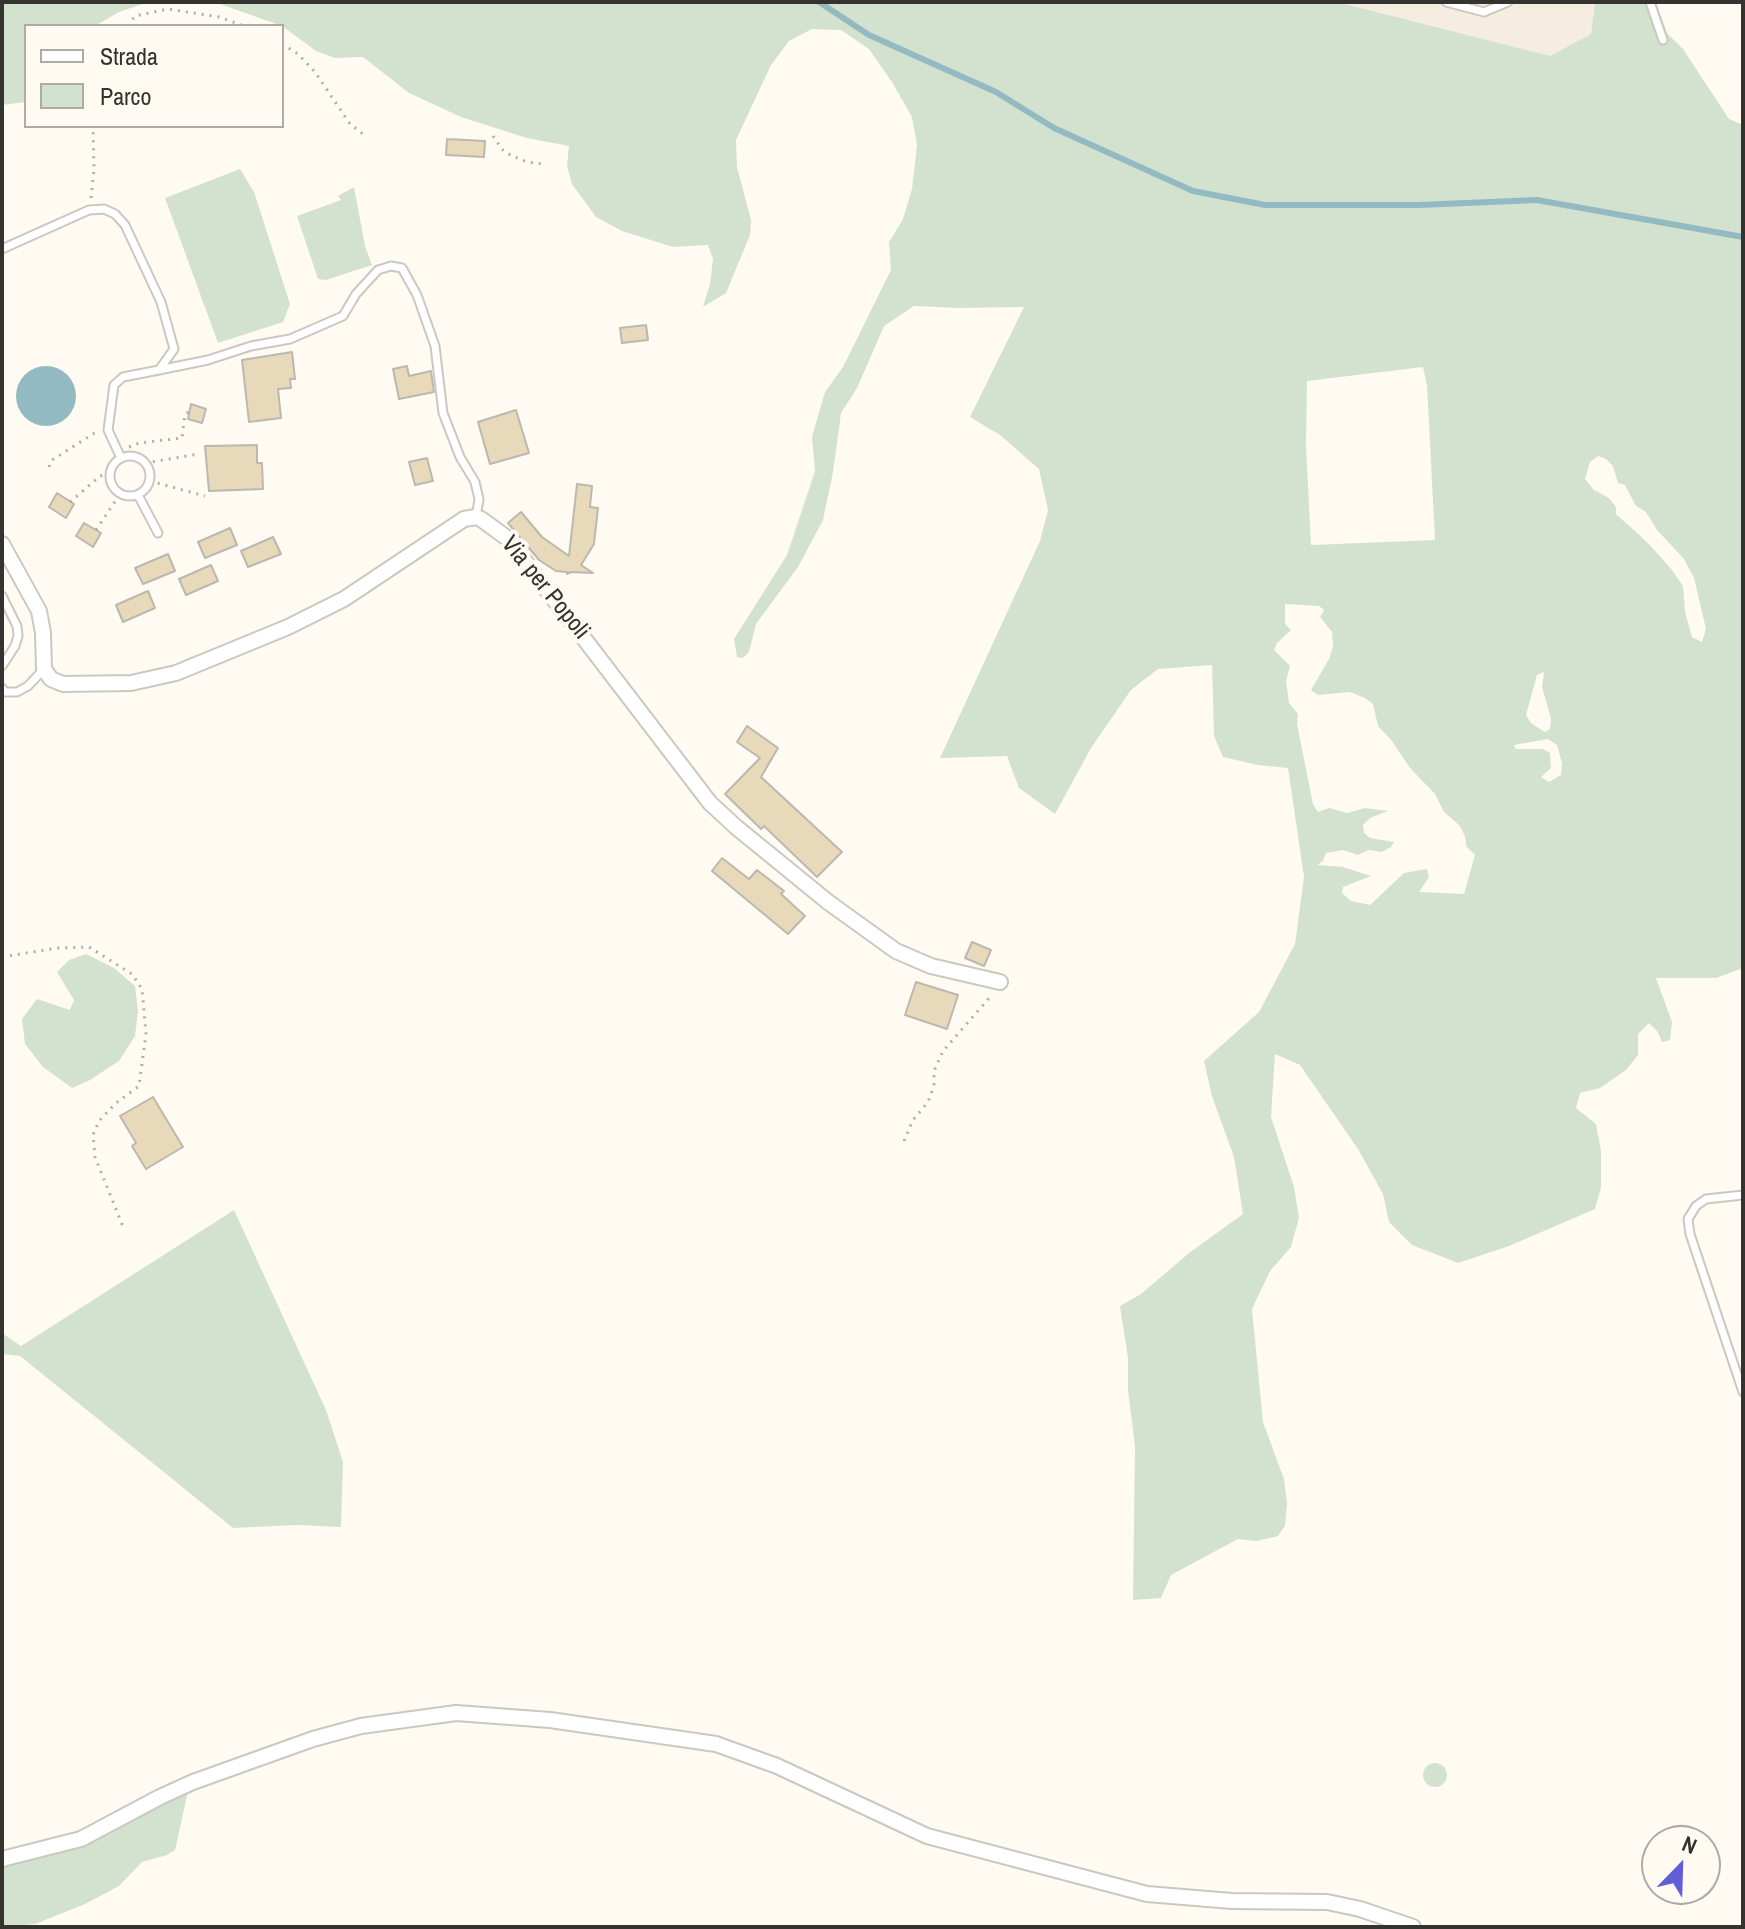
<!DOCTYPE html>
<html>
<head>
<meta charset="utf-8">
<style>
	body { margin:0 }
	#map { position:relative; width:1745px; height:1929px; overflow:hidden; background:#fffbf3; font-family:"Archivo Narrow",sans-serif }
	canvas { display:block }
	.frame { position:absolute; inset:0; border:4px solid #343330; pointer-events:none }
	.legend { position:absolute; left:24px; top:24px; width:260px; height:104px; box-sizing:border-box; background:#fffbf3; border:2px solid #aeaba5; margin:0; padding:10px 14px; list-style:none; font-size:24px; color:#343330 }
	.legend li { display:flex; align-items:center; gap:16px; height:40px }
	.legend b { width:40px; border:2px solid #aeaba5 }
	.north { position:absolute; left:1641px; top:1825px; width:80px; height:80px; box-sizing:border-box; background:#fffbf3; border:2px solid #aeaba5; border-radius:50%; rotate:23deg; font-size:22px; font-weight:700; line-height:32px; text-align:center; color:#343330 }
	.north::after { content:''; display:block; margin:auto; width:28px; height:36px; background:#625ed7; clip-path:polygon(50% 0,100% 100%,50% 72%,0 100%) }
</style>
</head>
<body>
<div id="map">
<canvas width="1745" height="1929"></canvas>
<div class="frame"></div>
<ul class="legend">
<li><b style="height:10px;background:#fff"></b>Strada</li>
<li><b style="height:22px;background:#d3e2ce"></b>Parco</li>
</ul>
<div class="north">N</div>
</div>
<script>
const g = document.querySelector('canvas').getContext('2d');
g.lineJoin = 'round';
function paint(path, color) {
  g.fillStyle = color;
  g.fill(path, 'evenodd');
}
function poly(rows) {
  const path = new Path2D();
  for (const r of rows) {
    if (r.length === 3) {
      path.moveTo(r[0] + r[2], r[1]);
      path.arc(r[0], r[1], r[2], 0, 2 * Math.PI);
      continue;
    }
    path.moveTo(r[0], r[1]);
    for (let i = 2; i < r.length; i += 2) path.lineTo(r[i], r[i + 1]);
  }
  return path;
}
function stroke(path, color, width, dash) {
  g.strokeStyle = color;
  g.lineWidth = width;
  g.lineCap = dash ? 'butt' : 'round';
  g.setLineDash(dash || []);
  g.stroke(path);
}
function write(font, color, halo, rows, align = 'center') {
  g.font = font + ' "Archivo Narrow",sans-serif';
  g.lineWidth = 8;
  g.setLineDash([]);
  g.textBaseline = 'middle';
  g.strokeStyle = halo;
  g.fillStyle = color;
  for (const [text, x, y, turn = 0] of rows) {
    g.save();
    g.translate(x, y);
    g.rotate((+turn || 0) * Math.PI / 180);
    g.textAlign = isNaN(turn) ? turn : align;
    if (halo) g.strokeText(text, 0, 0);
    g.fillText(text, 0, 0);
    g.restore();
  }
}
paint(poly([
	[1337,2,1595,2,1591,34,1550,57]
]), '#f5eee0');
paint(poly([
	[2,2,149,2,119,12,95,26,26,26,26,102,2,105],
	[192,2,1337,2,1550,56,1591,34,1595,2,1656,2,1667,33,1683,49,1729,119,1743,125,1743,968,1716,978,1656,978,1672,1022,1670,1040,1662,1042,1658,1032,1649,1023,1638,1034,1638,1055,1626,1070,1600,1088,1580,1093,1576,1108,1596,1124,1601,1151,1601,1187,1595,1209,1509,1246,1458,1263,1412,1245,1389,1222,1383,1194,1358,1149,1300,1065,1275,1054,1271,1117,1294,1187,1299,1218,1291,1247,1270,1271,1252,1309,1263,1422,1284,1479,1287,1503,1285,1526,1278,1536,1257,1541,1238,1539,1171,1575,1161,1598,1133,1600,1135,1446,1128,1390,1128,1358,1120,1306,1141,1294,1189,1253,1243,1214,1234,1157,1212,1096,1204,1061,1259,1012,1295,944,1304,877,1288,768,1258,765,1223,757,1214,736,1212,665,1158,669,1131,690,1091,748,1055,814,1019,788,1007,756,940,758,1040,541,1048,510,1039,469,1000,435,970,417,1024,307,959,308,914,306,884,326,857,388,841,413,833,472,823,520,798,567,756,624,749,652,743,658,737,657,734,639,787,555,815,471,812,437,825,392,843,367,891,270,889,242,903,219,912,189,917,145,912,117,892,82,869,49,841,30,812,29,789,41,771,65,736,140,737,167,751,220,750,235,726,293,703,307,710,284,713,259,708,245,673,247,622,231,596,217,572,184,567,166,569,146,527,138,461,117,409,93,363,57,335,58,316,51,282,26,220,4],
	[1423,367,1427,386,1435,540,1311,545,1306,445,1307,381],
	[1598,456,1606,459,1613,466,1618,483,1625,485,1636,506,1646,512,1657,530,1684,559,1694,578,1706,629,1702,642,1692,637,1685,612,1683,586,1672,570,1648,543,1616,514,1616,507,1609,498,1594,490,1585,479,1590,462],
	[1285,604,1319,606,1324,610,1320,617,1332,632,1333,647,1329,659,1311,690,1318,695,1350,692,1365,698,1373,704,1378,726,1392,741,1410,768,1435,794,1444,812,1459,825,1465,836,1466,846,1475,855,1464,894,1419,892,1429,877,1427,869,1404,873,1370,905,1351,901,1342,893,1343,887,1371,876,1343,867,1317,865,1323,861,1326,853,1343,850,1358,855,1369,850,1382,852,1391,847,1394,842,1370,838,1364,833,1363,825,1370,818,1388,811,1365,808,1347,813,1329,808,1318,812,1313,804,1297,724,1298,714,1289,703,1286,681,1290,666,1274,650,1277,643,1291,630,1285,624],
	[1544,672,1542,687,1551,718,1550,729,1545,732,1531,723,1526,715,1537,675],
	[1548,739,1557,745,1562,763,1561,775,1549,782,1541,777,1551,768,1550,753,1543,749,1516,749,1514,745],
	[240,169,254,192,290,304,283,322,218,343,165,198],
	[354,187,365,246,372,265,326,280,318,279,297,216,341,200,338,196],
	[86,954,114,968,135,986,138,1011,135,1036,119,1061,90,1080,72,1088,43,1067,25,1044,22,1019,37,999,70,1010,74,1000,57,972,69,960],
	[234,1210,326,1410,343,1462,341,1527,297,1525,233,1528,20,1356,2,1354,2,1333,21,1346],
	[1435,1775,12],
	[188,1791,175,1850,167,1855,142,1862,119,1886,85,1904,35,1924,2,1927,2,1862]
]), '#d3e2ce');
paint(poly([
	[46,396,30]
]), '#93bac2');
stroke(poly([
	[819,2,869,35,996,92,1054,128,1193,191,1265,205,1419,205,1537,200,1743,237]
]), '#93bac2', 6);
const building = poly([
	[447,139,485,141,484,157,446,155,447,139],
	[646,325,648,340,622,343,620,328,646,325],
	[292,352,295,379,290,379,291,388,278,389,281,418,249,422,242,360,292,352],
	[407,366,409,376,431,371,434,392,399,399,393,369,407,366],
	[191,404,206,409,202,423,188,419,191,404],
	[516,410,529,453,490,464,478,422,516,410],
	[257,445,257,463,262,463,263,489,209,491,205,446,257,445],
	[427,458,433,481,415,485,409,462,427,458],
	[577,484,592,486,590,507,598,508,594,544,581,565,593,573,571,572,567,574,567,572,556,571,539,560,508,523,521,512,542,537,569,556,577,484],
	[57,493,74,504,66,518,49,507,57,493],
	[84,523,101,533,93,547,76,536,84,523],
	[230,528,237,545,205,558,198,542,230,528],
	[273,537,281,554,248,567,241,551,273,537],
	[168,554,175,571,143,584,135,568,168,554],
	[211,565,218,581,186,595,179,579,211,565],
	[148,591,155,608,123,622,116,605,148,591],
	[747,726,778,748,761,777,842,852,817,877,764,826,761,829,725,794,760,758,737,742,747,726],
	[722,858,749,879,757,870,784,891,781,894,805,916,788,934,712,871,722,858],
	[972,942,991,950,984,966,965,958,972,942],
	[916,982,958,995,947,1029,905,1015,916,982],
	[153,1097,183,1147,146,1169,132,1146,136,1143,120,1116,153,1097]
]);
paint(building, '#e8d9bb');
stroke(building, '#bbb8b0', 2);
const lane = poly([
	[1446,2,1484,12,1508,2],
	[1650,2,1663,40],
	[2,249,89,210,104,209,115,214,125,225,161,302,174,349,159,370,123,377,114,385,108,430,121,458],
	[159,370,208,360,251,346,290,339,343,316,356,294,378,270,391,266,402,268,417,295,435,346,443,413,460,457,475,482,479,499,476,517],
	[130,476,20],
	[138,495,158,533],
	[2,596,17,626,18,636,15,646,2,666],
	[2,688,5,692,17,692,28,686,44,669],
	[1743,1195,1706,1199,1696,1206,1688,1219,1690,1234,1743,1392]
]);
const street = poly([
	[2,544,39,611,43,633,44,669,51,679,63,684,131,683,176,673,288,627,344,599,464,519,476,517,481,519,507,538,710,803,736,827,828,902,896,951,931,966,1000,982],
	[2,1859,81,1839,160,1797,193,1782,313,1739,361,1726,456,1713,550,1720,716,1744,777,1766,927,1836,1147,1894,1232,1901,1327,1902,1360,1909,1413,1927]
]);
stroke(lane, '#cbc8c0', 11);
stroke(street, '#cbc8c0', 18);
stroke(poly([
	[128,26,135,16,168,9,219,17,244,26],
	[282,44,298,54,315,72,350,124,363,134],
	[493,136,503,150,512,156,527,162,544,164],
	[91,198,94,170,93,126],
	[129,447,139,443,182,438,185,414,189,412],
	[145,463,199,454],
	[49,467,52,460,96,432],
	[150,481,205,496],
	[70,502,100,476,109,474],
	[96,530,120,494],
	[2,957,57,948,89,947,132,974,142,989,146,1034,139,1086,116,1103,99,1121,93,1135,95,1157,124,1229],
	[904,1141,913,1120,928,1102,934,1086,934,1071,943,1051,991,996]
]), '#b0ada7', 3, [2, 6]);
stroke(lane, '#fff', 7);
stroke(street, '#fff', 14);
write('24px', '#343330', '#fffbf3', [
	["Via per Popoli",545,588,51]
]);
</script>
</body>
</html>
